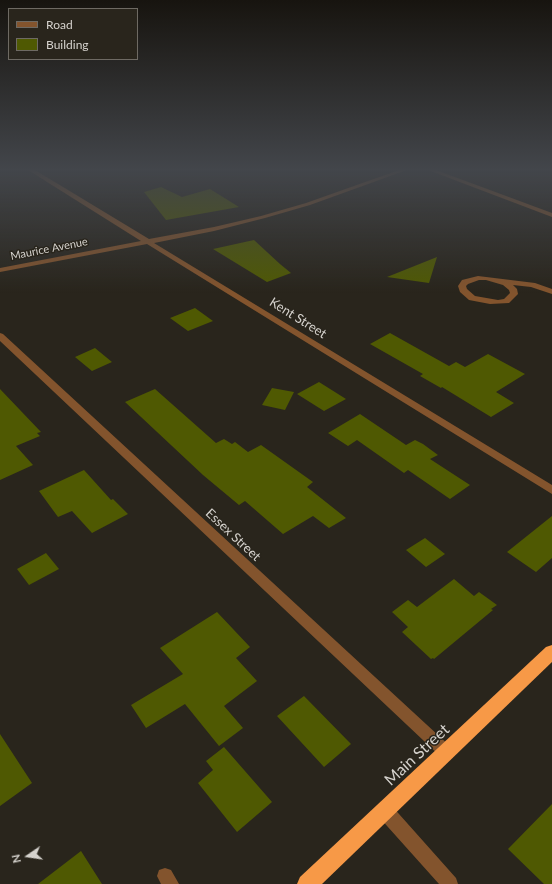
<!DOCTYPE html>
<html>
<head>
<meta charset="utf-8">
<style>
	body { margin:0 }
	#map { position:relative; width:552px; height:884px; overflow:hidden; background:#29251c; font-family:Lato,sans-serif }
	canvas { display:block }
	.legend { position:absolute; left:8px; top:8px; width:130px; height:52px; box-sizing:border-box; background:#29251c; border:1px solid #6e6a63; margin:0; padding:5px 7px; list-style:none; font-size:12px; color:#d5d2cd }
	.legend li { display:flex; align-items:center; gap:8px; height:20px }
	.legend b { width:20px; border:1px solid #6e6a63 }
	.north { position:absolute; left:8px; top:836px; width:40px; height:40px; -webkit-text-stroke:3px #29251c; paint-order:stroke; rotate:257deg; font-size:11px; font-weight:700; line-height:16px; text-align:center; color:#d5d2cd }
	.north::after { content:''; display:block; margin:auto; width:14px; height:18px; background:#d5d2cd; clip-path:polygon(50% 0,100% 100%,50% 72%,0 100%) }
</style>
</head>
<body>
<div id="map">
<canvas width="552" height="884"></canvas>
<ul class="legend">
<li><b style="height:5px;background:#83542d"></b>Road</li>
<li><b style="height:11px;background:#4f5902"></b>Building</li>
</ul>
<div class="north">N</div>
</div>
<script>
const g = document.querySelector('canvas').getContext('2d');
g.lineJoin = 'round';
function paint(path, color) {
  g.fillStyle = color;
  g.fill(path, 'evenodd');
}
function poly(rows) {
  const path = new Path2D();
  for (const r of rows) {
    path.moveTo(r[0], r[1]);
    for (let i = 2; i < r.length; i += 2) path.lineTo(r[i], r[i + 1]);
  }
  return path;
}
function write(font, color, halo, rows, align = 'center') {
  g.font = font + ' Lato,sans-serif';
  g.lineWidth = 3;
  g.setLineDash([]);
  g.textBaseline = 'middle';
  g.strokeStyle = halo;
  g.fillStyle = color;
  for (const [text, x, y, turn = 0] of rows) {
    g.save();
    g.translate(x, y);
    g.rotate((+turn || 0) * Math.PI / 180);
    g.textAlign = isNaN(turn) ? turn : align;
    if (halo) g.strokeText(text, 0, 0);
    g.fillText(text, 0, 0);
    g.restore();
  }
}
paint(poly([
	[161,187,182,197,210,189,239,207,166,220,144,192],
	[254,240,280,264,291,273,267,282,213,249],
	[437,257,429,283,387,277],
	[195,308,213,321,188,331,170,318],
	[390,333,449,366,456,362,465,367,488,354,525,374,496,392,514,403,491,417,442,387,441,388,420,376,423,374,370,344],
	[95,348,112,362,92,371,75,357],
	[319,382,346,399,324,411,297,394],
	[272,388,294,392,285,410,262,405],
	[0,389,41,432,37,433,40,436,16,446,33,465,0,480],
	[155,389,216,443,224,439,232,444,235,442,248,452,261,445,313,482,307,487,346,518,329,528,313,516,283,534,245,501,239,505,203,475,125,402],
	[360,414,406,445,415,440,423,444,438,455,430,459,470,485,450,499,408,470,404,473,357,440,348,446,328,433],
	[84,470,111,500,113,499,128,514,92,533,72,511,58,517,39,491],
	[552,516,552,558,536,572,507,552],
	[425,538,445,554,426,567,406,550],
	[46,553,59,569,29,585,17,569],
	[454,579,474,596,479,592,497,605,491,609,493,610,434,659,433,658,431,659,402,632,408,627,392,612,408,600,417,607],
	[217,612,250,647,236,658,257,681,224,706,243,728,219,746,185,704,146,728,131,705,183,674,160,648],
	[304,696,351,744,324,767,277,716],
	[0,734,32,783,0,806],
	[224,747,272,802,237,832,198,783,213,770,206,761],
	[552,804,552,884,544,884,508,849],
	[81,851,102,884,38,884]
]), '#4f5902');
paint(poly([
	[28,170,35,170,149,239,214,227,261,216,306,203,399,170,407,170,310,205,265,218,214,231,154,243,552,485,552,494,147,244,0,272,0,268,141,241,28,170],
	[428,170,436,170,552,213,552,217,428,170],
	[478,276,535,283,552,289,552,294,531,287,513,285,517,289,518,294,509,303,490,304,469,300,460,292,458,286,462,280,478,276],
	[479,280,486,280,503,285,509,290,510,293,504,299,498,300,475,296,467,289,466,286,468,284,479,280],
	[0,333,3,334,452,748,454,753,452,758,447,760,442,758,0,341,0,333],
	[385,803,391,805,456,878,458,884,439,884,379,817,377,811,379,805,385,803],
	[165,868,171,870,179,884,161,884,157,876,159,870,165,868]
]), '#83542d');
paint(poly([
	[552,645,552,662,322,884,297,884,300,877,546,647,552,645]
]), '#f79947');
const sky = g.createLinearGradient(0, 0, 0, 293);
sky.addColorStop(0, '#17140f');
sky.addColorStop(0.58, '#43464b');
sky.addColorStop(1, '#43464b00');
g.fillStyle = sky;
g.fillRect(0, 0, 552, 293);
write('11px', '#d5d2cd', '#29251c', [
	["Maurice Avenue",49,249,-11]
]);
write('13px', '#d5d2cd', '#29251c', [
	["Kent Street",298,318,32],
	["Essex Street",233,535,43]
]);
write('16px', '#d5d2cd', '#29251c', [
	["Main Street",417,755,-43]
]);
</script>
</body>
</html>
